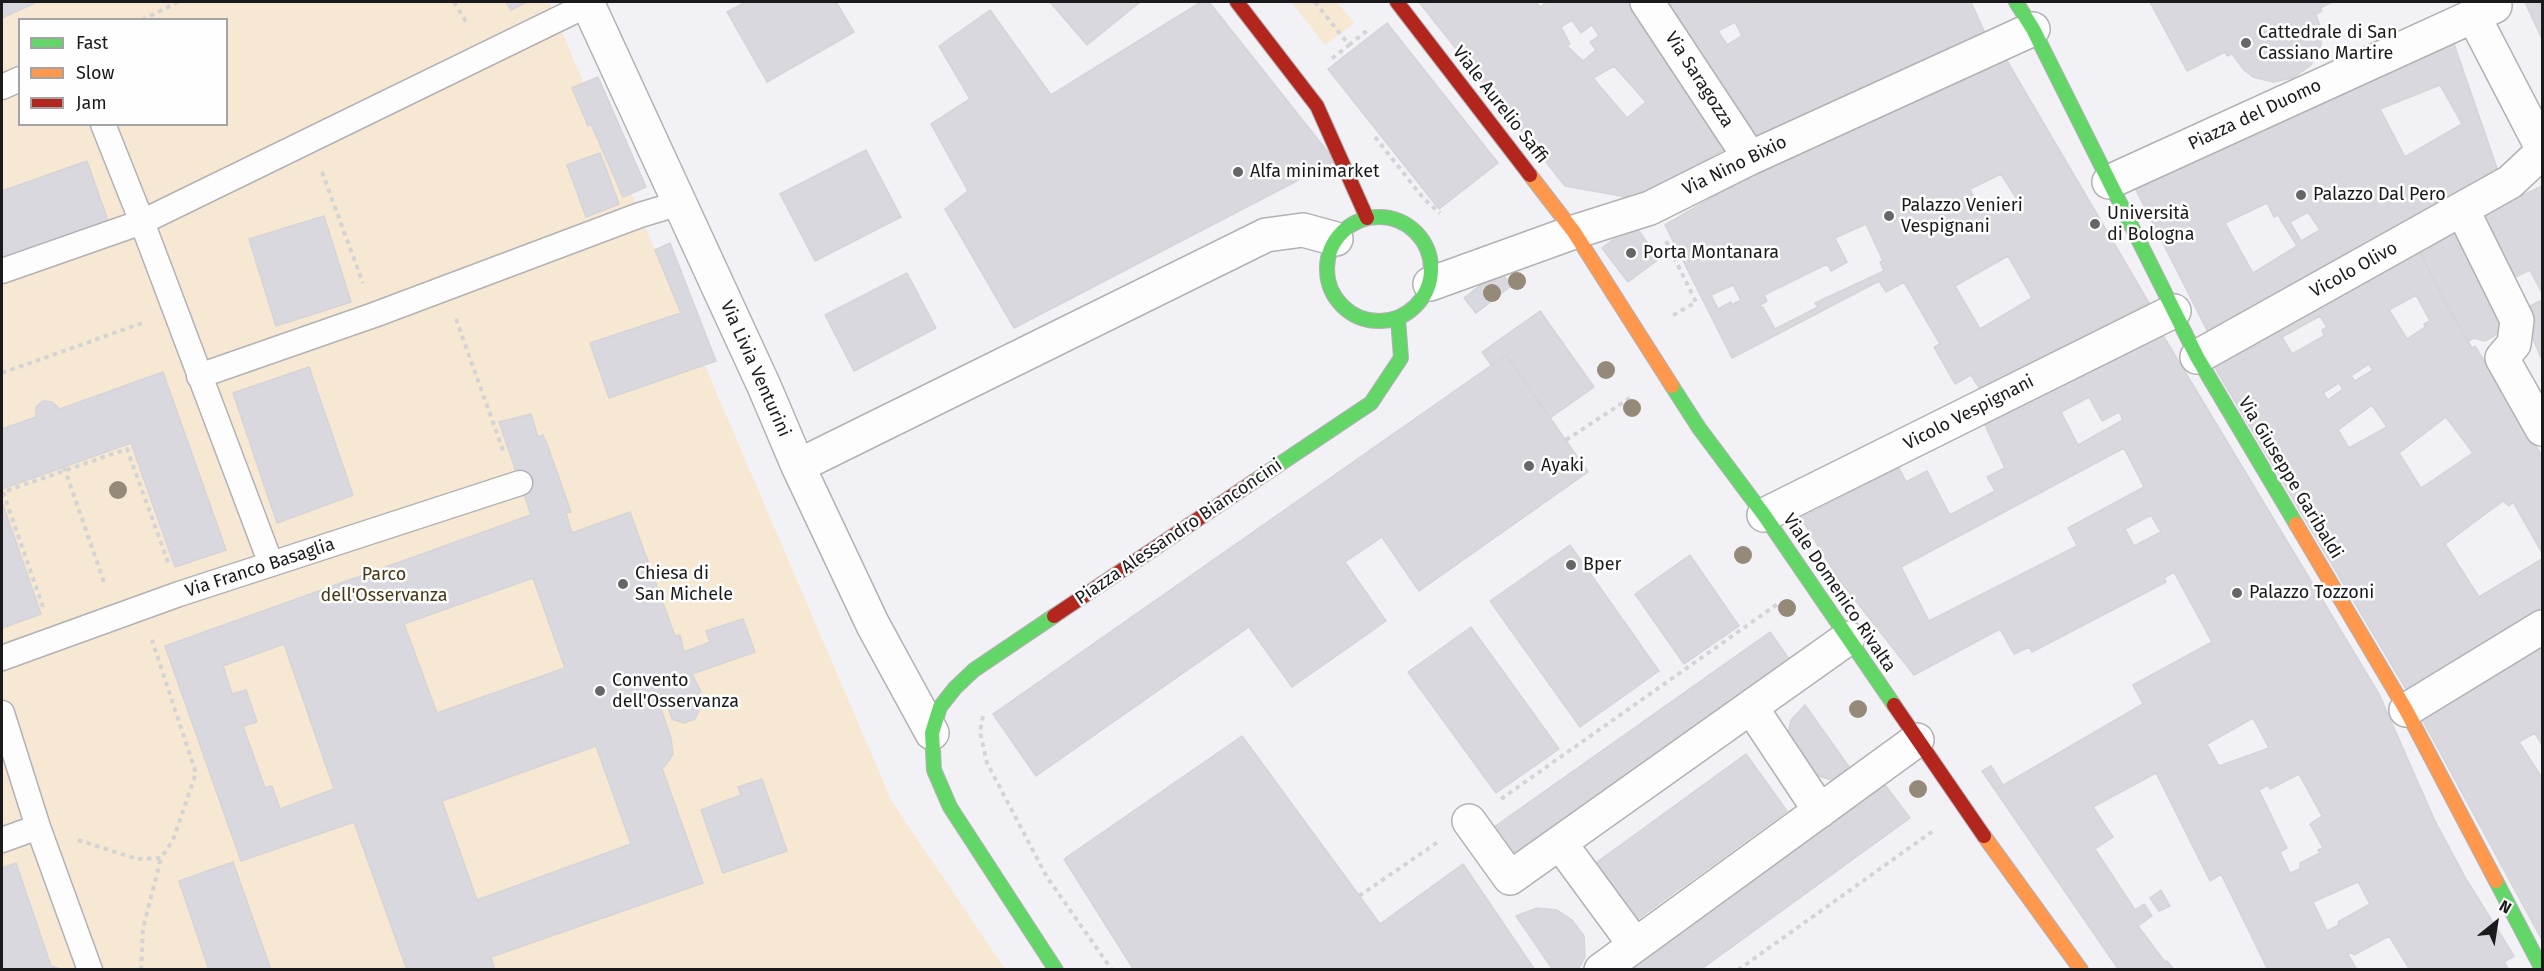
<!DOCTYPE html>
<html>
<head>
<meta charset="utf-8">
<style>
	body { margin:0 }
	#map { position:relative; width:2544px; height:971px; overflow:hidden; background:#f2f1f5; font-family:"Fira Sans",sans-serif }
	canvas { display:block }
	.frame { position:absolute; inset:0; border:3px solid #1a1a1c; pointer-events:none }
	.legend { position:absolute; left:18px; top:18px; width:210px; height:108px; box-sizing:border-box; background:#fefeff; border:2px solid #a3a3a4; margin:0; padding:8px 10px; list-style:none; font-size:18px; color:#1a1a1c }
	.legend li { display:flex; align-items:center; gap:12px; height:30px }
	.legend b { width:30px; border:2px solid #a3a3a4 }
	.north { position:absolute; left:2466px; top:893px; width:60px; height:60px; -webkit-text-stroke:4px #fefeff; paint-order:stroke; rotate:30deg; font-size:16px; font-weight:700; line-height:24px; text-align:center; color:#1a1a1c }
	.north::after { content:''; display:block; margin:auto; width:21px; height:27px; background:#1a1a1c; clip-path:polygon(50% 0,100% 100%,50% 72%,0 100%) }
</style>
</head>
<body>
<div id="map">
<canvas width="2544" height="971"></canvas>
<div class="frame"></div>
<ul class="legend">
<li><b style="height:8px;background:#63d668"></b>Fast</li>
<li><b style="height:8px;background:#ff974d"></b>Slow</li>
<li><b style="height:8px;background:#b3261e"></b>Jam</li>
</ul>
<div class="north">N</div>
</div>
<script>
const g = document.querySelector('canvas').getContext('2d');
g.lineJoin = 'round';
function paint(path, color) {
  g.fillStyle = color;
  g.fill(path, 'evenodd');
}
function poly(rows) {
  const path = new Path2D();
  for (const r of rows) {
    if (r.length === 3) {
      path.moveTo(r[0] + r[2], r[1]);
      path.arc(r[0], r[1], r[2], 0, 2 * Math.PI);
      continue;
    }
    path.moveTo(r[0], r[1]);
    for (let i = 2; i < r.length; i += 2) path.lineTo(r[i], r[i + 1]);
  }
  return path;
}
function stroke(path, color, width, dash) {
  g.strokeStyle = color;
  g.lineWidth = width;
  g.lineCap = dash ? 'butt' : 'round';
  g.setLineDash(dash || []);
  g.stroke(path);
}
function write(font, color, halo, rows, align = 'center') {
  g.font = font + ' "Fira Sans",sans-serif';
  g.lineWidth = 5;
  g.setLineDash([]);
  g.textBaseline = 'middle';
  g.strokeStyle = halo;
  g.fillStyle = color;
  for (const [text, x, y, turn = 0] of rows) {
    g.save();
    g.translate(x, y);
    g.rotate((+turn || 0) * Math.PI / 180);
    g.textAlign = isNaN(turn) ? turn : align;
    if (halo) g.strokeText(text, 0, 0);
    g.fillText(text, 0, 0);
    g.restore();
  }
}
paint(poly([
	[2,2,549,2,892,802,1005,969,2,969],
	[20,20,226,20,226,124,20,124],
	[1291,2,1337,2,1354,23,1325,45]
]), '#f6e8d2');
const building = poly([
	[2,2,37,2,2,18,2,2],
	[506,2,527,2,511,10,506,2],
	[746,2,836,2,854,32,767,82,727,12,746,2],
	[1050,2,1140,2,1087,45,1050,2],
	[1201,2,1209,2,1335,161,1014,328,945,209,968,191,931,124,970,99,939,46,990,10,1051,95,1201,2],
	[1419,2,1536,2,1540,7,1547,2,1631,2,1728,147,1638,199,1565,186,1419,2],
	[1572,20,1581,33,1592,25,1599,36,1590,42,1596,50,1583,61,1567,46,1570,44,1561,27,1572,20],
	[1614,66,1646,102,1627,118,1593,78,1614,66],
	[1669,2,1756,2,1757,3,1760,2,1971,2,1985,33,1884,81,1747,140,1684,39,1690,35,1669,2],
	[1735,22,1742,36,1727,45,1718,31,1735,22],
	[2150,2,2332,2,2320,8,2322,11,2316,14,2322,33,2321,45,2311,65,2293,78,2273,82,2253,77,2244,70,2232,54,2227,56,2225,52,2187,71,2150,2],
	[2525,2,2542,2,2542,39,2525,2],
	[1387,23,1498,163,1439,209,1328,69,1387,23],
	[2453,41,2499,174,2212,340,2135,188,2453,41],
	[2440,85,2462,124,2405,157,2380,109,2440,85],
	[2267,203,2274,217,2278,215,2297,246,2253,273,2225,223,2267,203],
	[2308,212,2320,230,2301,241,2290,222,2308,212],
	[2003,54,2149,303,1980,389,1971,375,1955,384,1934,347,1940,344,1904,282,1886,292,1879,281,1732,358,1665,225,1770,164,2003,54],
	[2001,174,2018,201,2009,205,2007,201,2000,205,1998,200,1980,209,1970,189,2001,174],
	[1866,224,1883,261,1880,262,1884,271,1815,303,1818,307,1775,329,1763,307,1761,308,1760,305,1767,301,1764,295,1827,264,1831,271,1847,262,1835,238,1866,224],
	[2008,256,2032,298,1980,329,1955,286,2008,256],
	[1733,285,1741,300,1732,305,1731,302,1718,309,1711,295,1733,285],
	[598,77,646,187,623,197,591,124,588,126,572,88,598,77],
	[866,150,901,217,815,261,780,194,866,150],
	[600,153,619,204,586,217,567,165,600,153],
	[87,161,108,221,2,259,2,191,87,161],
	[2542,186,2542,293,2530,270,2507,281,2475,218,2542,186],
	[324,216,351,302,276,326,249,239,324,216],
	[1634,224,1659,259,1628,282,1602,248,1634,224],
	[2461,224,2502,328,2499,333,2485,341,2474,338,2468,341,2444,300,2418,247,2461,224],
	[670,243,716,361,609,398,590,343,681,313,655,250,670,243],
	[2418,247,2444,300,2472,348,2475,346,2542,456,2542,553,2513,502,2509,506,2503,501,2445,544,2479,597,2542,559,2542,611,2463,660,2406,689,2214,366,2418,247],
	[2416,295,2430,321,2424,324,2425,327,2407,339,2389,310,2416,295],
	[2320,316,2327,327,2322,330,2324,336,2292,354,2282,337,2320,316],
	[2369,364,2373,370,2355,381,2351,376,2369,364],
	[2339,383,2343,389,2328,400,2323,393,2339,383],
	[2372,405,2387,427,2349,448,2338,430,2372,405],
	[2446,417,2473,453,2421,488,2399,453,2446,417],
	[1500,270,1511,286,1476,313,1464,298,1500,270],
	[907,273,936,328,854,371,825,315,907,273],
	[2542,300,2542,360,2521,311,2542,300],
	[1540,311,1594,387,1550,418,1506,355,1491,365,1482,352,1540,311],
	[2161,332,2379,694,2435,821,2466,879,2514,956,2504,962,2509,970,2410,970,2389,936,2354,955,2351,953,2348,954,2357,970,2268,970,2221,874,2210,881,2156,773,2093,807,2113,837,2095,849,2135,910,2144,904,2152,916,2138,926,2165,962,2167,961,2174,970,2119,970,1995,790,2143,704,2133,685,2212,642,2174,572,2164,578,2166,582,2032,652,2029,647,2014,654,2000,629,1914,675,1838,578,1801,518,1899,468,1906,482,1927,471,1950,515,1995,491,1987,477,2005,468,1985,425,2161,332],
	[2089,397,2102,421,2119,412,2123,420,2078,445,2061,412,2089,397],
	[2124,448,2144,487,2068,528,2077,546,1929,621,1901,567,2124,448],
	[2151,515,2161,532,2134,546,2125,529,2151,515],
	[2253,718,2269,748,2219,766,2207,744,2253,718],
	[2299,774,2322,816,2310,824,2323,848,2318,850,2320,853,2300,863,2300,869,2290,873,2280,852,2287,848,2259,790,2268,785,2270,789,2299,774],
	[2358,882,2370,904,2338,922,2339,925,2327,931,2313,902,2358,882],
	[1506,355,1588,472,1419,591,1382,537,1345,562,1386,621,1292,687,1249,627,1036,776,993,714,1506,355],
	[309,367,353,495,277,523,233,393,309,367],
	[163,372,226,550,175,567,131,443,2,489,2,429,36,417,36,407,43,401,52,402,60,409,163,372],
	[531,414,538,437,543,435,547,444,571,512,566,513,572,533,630,512,675,636,680,635,684,652,710,642,706,631,743,619,755,652,692,674,701,692,697,694,701,705,695,719,684,723,672,719,667,704,660,706,671,738,673,754,665,766,662,768,703,883,491,957,495,970,407,970,354,822,241,861,165,646,531,515,499,422,531,414],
	[533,578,565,668,437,713,404,624,533,578],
	[284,644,334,789,280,809,272,786,265,788,243,726,257,722,246,690,232,694,223,666,284,644],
	[596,746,631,844,477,900,442,801,596,746],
	[2,502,41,614,2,628,2,502],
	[1570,545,1659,671,1580,727,1490,601,1570,545],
	[1690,555,1739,626,1684,664,1635,594,1690,555],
	[1471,627,1559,749,1496,793,1408,672,1471,627],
	[1770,632,1794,666,1512,865,1487,832,1770,632],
	[2542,646,2542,745,2535,733,2519,742,2542,778,2542,940,2422,719,2542,646],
	[1805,705,1852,771,1834,781,1810,773,1787,739,1791,720,1805,705],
	[1242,736,1380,924,1463,864,1535,970,1134,970,1064,859,1242,736],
	[1746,754,1787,811,1635,921,1593,865,1746,754],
	[1991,766,2003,785,1995,790,1982,771,1991,766],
	[762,779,787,851,723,873,701,810,741,795,738,787,762,779],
	[1885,785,1910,818,1700,970,1630,970,1885,785],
	[233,862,271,970,209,970,179,881,233,862],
	[16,863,51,966,64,970,2,970,2,868,16,863],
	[2161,890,2170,906,2159,911,2150,898,2161,890],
	[1537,908,1557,910,1572,920,1584,936,1585,957,1578,970,1553,970,1516,916,1537,908]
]);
paint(building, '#d9d8df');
stroke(building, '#d5d4d7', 1.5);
const lane = poly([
	[2,87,20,79],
	[103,124,142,222,271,564],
	[2,271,142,222,589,4],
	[199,376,374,315,640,215,680,203],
	[2,658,179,594,520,483],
	[2,713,38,827,90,970],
	[2,840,38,827]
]);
const street = poly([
	[587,2,764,386,798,466,873,625,932,733],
	[1647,2,1750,158],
	[2473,15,2542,148],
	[2109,182,2495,6,2493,2],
	[2462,209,2517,320,2514,344,2502,358,2542,429],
	[1430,284,1574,232,1650,208,1750,158,2033,29],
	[2197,357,2510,182,2542,152],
	[798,466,1266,235,1303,230,1336,239],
	[1764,515,2174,311],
	[1751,707,1820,811],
	[2406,710,2542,627],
	[1469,821,1510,878,1848,638],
	[1560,843,1635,945],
	[1601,970,1917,740]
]);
const fast = poly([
	[2016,2,2033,29,2197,357,2296,524],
	[1379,269,52],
	[1672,386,1699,428,1764,515,1894,705],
	[1253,482,1371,403,1401,358,1398,318],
	[1054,616,974,670,955,688,940,707,932,733,934,770,950,807,1056,970],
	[2496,881,2542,969]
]);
const slow = poly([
	[1530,175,1574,232,1672,386],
	[2296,524,2406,710,2496,881],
	[1984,836,2081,970]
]);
const jam = poly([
	[1237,2,1317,106,1367,218],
	[1397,2,1530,175],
	[1054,616,1253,482],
	[1894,705,1984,836]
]);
stroke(lane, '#b2b1b4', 27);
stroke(street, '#b2b1b4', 36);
stroke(fast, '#b2b1b4', 16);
stroke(slow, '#b2b1b4', 16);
stroke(jam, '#b2b1b4', 16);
stroke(poly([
	[454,2,468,25],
	[1315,2,1349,45,1329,61],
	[142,20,178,2],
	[1349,45,1369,29],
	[1375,137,1424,199,1440,213],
	[322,172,363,283],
	[1666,241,1696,302,1672,316],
	[456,319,504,453],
	[2,373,145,322],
	[1566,440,1633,396],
	[64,467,105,585],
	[43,607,3,492,127,449,168,562],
	[983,716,980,732,987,763,1047,877,1112,970],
	[1501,799,1779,603],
	[78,840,137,859,161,858,173,840,196,773,152,640],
	[1359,896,1438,842],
	[141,970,143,928,161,858],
	[1738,970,1933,831]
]), '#d4d4d6', 4, [4.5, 4.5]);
stroke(lane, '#fdfdfe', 24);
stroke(street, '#fdfdfe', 33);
stroke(fast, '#63d668', 14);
stroke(slow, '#ff974d', 14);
stroke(jam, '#b3261e', 14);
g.fillStyle = '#958a79';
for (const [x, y] of [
	[1517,281],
	[1492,293],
	[1606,370],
	[1632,408],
	[118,490],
	[1743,555],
	[1787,608],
	[1858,709],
	[1918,789]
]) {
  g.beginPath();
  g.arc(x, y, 9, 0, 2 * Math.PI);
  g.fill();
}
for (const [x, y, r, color] of [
	[2246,43,6,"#666568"],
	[1238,172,6,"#666568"],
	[2301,195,6,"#666568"],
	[1889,216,6,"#666568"],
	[2095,224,6,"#666568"],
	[1631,253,6,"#666568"],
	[1529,466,6,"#666568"],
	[1571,565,6,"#666568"],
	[623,584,6,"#666568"],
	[2237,593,6,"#666568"],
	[600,691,6,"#666568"]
]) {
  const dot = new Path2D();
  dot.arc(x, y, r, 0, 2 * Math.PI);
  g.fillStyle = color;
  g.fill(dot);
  stroke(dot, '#fefeff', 2);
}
write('18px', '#1a1a1c', '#fefeff', [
	["Cattedrale di San",2258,33],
	["Cassiano Martire",2258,54],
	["Alfa minimarket",1250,172],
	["Palazzo Dal Pero",2313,195],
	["Palazzo Venieri",1901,206],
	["Vespignani",1901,227],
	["Università",2107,214],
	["di Bologna",2107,235],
	["Porta Montanara",1643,253],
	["Ayaki",1541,466],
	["Bper",1583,565],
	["Chiesa di",635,574],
	["San Michele",635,595],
	["Palazzo Tozzoni",2249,593],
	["Convento",612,681],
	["dell'Osservanza",612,702]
], 'left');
write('18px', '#1a1a1c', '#fefeff', [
	["Via Saragozza",1699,80,57],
	["Viale Aurelio Saffi",1500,105,52],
	["Piazza del Duomo",2255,115,-25],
	["Via Nino Bixio",1735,166,-26],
	["Vicolo Olivo",2354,270,-29],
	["Via Livia Venturini",755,369,66],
	["Vicolo Vespignani",1969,413,-27],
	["Via Giuseppe Garibaldi",2290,478,59],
	["Piazza Alessandro Bianconcini",1179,532,-34],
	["Via Franco Basaglia",260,568,-18],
	["Viale Domenico Rivalta",1839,593,56]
]);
write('18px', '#493613', '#fefeff', [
	["Parco",384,575],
	["dell'Osservanza",384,596]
]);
</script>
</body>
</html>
